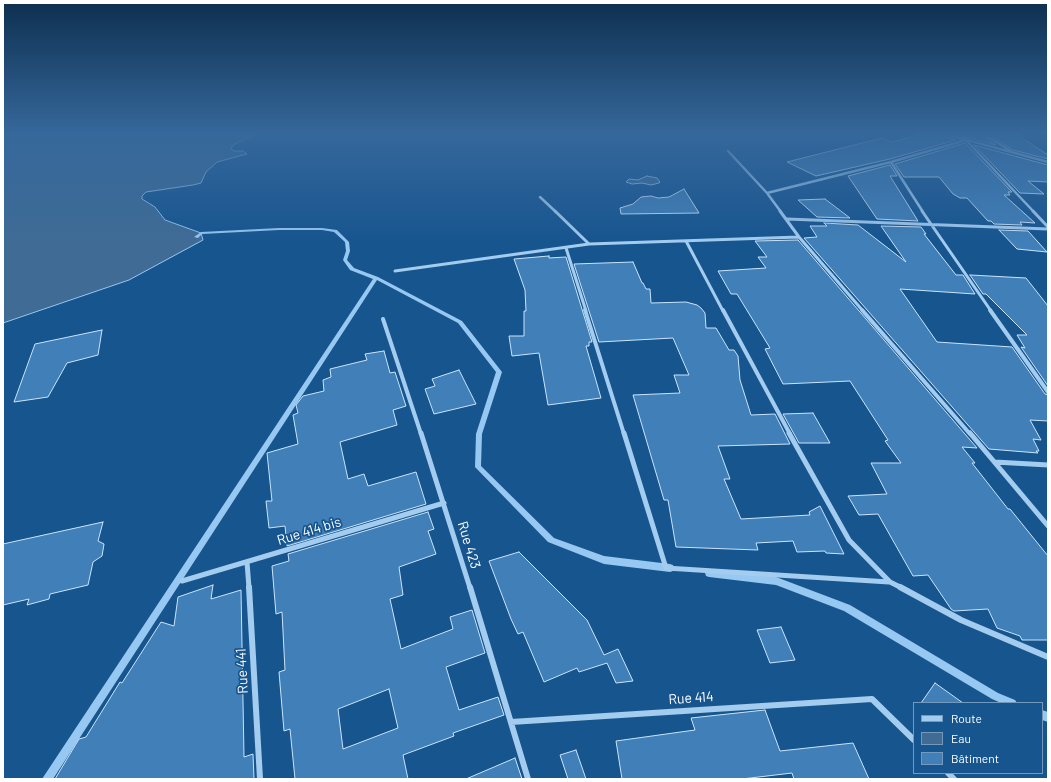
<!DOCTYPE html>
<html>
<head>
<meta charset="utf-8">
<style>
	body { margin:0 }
	#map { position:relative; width:1051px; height:782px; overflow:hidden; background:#17558f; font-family:Barlow,sans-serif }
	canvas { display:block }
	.frame { position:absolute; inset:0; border:4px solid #fff; pointer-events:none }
	.legend { position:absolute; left:913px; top:702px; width:130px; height:72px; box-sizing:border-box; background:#17558f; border:1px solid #7499bc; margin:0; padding:5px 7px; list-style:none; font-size:12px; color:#fff }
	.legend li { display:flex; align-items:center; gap:8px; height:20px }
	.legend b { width:20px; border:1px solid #7499bc }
</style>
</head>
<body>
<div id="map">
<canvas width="1051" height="782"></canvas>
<div class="frame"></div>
<ul class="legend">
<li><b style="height:5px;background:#a4ccef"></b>Route</li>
<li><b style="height:11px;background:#3f6b95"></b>Eau</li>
<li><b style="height:11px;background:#407fb7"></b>Bâtiment</li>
</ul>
</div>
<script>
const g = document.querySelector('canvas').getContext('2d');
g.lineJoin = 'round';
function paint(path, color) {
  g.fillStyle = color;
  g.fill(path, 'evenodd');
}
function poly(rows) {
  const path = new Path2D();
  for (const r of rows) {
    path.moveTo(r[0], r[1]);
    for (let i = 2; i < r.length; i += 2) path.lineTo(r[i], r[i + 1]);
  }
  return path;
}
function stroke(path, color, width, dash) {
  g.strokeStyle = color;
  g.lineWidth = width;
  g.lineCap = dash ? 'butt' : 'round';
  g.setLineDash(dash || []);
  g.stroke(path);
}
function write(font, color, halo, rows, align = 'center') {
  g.font = font + ' Barlow,sans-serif';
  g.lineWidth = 3.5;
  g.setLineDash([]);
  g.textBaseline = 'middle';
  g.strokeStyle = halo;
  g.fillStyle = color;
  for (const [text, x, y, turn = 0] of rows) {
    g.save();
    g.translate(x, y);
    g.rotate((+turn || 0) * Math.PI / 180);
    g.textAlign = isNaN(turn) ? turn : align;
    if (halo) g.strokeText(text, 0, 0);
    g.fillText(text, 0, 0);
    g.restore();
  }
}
const water = poly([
	[3,134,256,134,233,145,231,149,234,151,243,151,247,154,217,162,206,172,201,183,193,185,146,192,142,196,142,199,155,207,165,220,201,233,203,240,129,280,3,323,3,134],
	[647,176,657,178,660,182,659,183,651,185,642,183,632,184,626,182,629,179,638,180,647,176]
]);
paint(water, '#3f6b95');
stroke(water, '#96c8f2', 1);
paint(poly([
	[279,228,322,228,337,230,349,242,350,251,347,260,354,268,378,277,462,321,502,372,482,434,481,466,554,538,604,556,670,564,673,565,674,568,673,571,670,572,604,564,548,542,475,467,476,434,496,372,458,323,377,280,53,779,42,779,373,279,350,270,343,260,346,251,345,242,334,232,322,230,279,230,202,234,198,238,194,237,201,232,279,228],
	[709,569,776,577,850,605,998,693,1015,700,1017,703,1001,703,992,699,844,611,776,585,709,577,706,576,705,573,706,570,709,569],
	[1042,710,1048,712,1048,722,1042,720,1042,710]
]), '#96c8f2');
const building = poly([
	[923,134,942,134,944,136,956,140,890,159,816,176,787,162,882,138,892,142,923,134],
	[954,134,980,134,982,136,996,145,954,134],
	[988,134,1016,134,1048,155,1048,159,1013,150,988,134],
	[965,143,1012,192,1008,192,1010,195,1004,195,1035,223,1020,222,1022,225,994,224,991,221,988,221,967,198,960,198,953,194,939,177,904,177,895,164,965,143],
	[974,145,1048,165,1048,182,1028,181,1044,194,1020,193,974,145],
	[890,165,897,176,890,176,918,221,877,219,848,176,890,165],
	[684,189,699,213,621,214,620,208,633,204,641,197,651,196,658,198,669,197,684,189],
	[825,199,850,218,817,217,798,200,825,199],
	[824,223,858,225,906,262,881,226,921,227,926,234,924,234,956,275,963,275,975,294,900,289,937,342,1012,347,1045,394,1048,395,1048,421,1030,420,1041,440,1033,439,1039,451,1036,451,1038,453,989,449,804,238,817,237,810,226,827,226,824,223],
	[999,230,1028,231,1047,252,1017,249,999,230],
	[798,240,977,448,962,447,975,463,972,463,1008,509,1010,509,1048,556,1048,640,1022,640,1020,636,997,628,988,609,954,611,951,609,928,575,913,576,878,514,859,515,848,496,887,494,871,463,901,463,885,441,888,440,850,381,783,384,765,349,770,348,737,294,731,294,718,271,766,268,758,257,767,257,755,241,798,240],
	[549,256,549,258,566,257,592,342,589,342,589,346,586,346,601,398,548,405,539,353,512,356,509,336,524,336,524,311,526,311,525,290,514,259,549,256],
	[633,262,642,283,643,283,646,289,650,289,651,303,686,302,697,305,701,308,705,313,706,328,716,328,729,350,734,350,738,356,740,380,751,415,775,414,790,444,718,446,730,479,724,479,741,519,810,515,809,512,820,506,844,554,826,553,825,551,797,552,793,541,756,543,758,550,676,547,668,500,664,500,633,395,680,393,674,375,689,375,673,338,599,342,574,264,633,262],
	[970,275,1026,278,1048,306,1048,386,1021,347,1025,348,1017,335,1027,335,986,294,983,294,970,275],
	[102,330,98,355,67,363,48,397,14,402,35,344,102,330],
	[384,351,390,373,395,372,406,406,393,410,397,425,340,442,348,479,364,474,368,486,416,472,426,504,287,546,285,526,269,528,266,501,272,501,267,453,298,444,293,415,298,413,296,405,303,396,324,391,323,380,331,377,330,369,367,360,365,354,384,351],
	[459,370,476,404,434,414,425,389,435,386,432,379,459,370],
	[813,413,830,443,799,443,783,414,813,413],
	[428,512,434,529,428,531,436,554,399,567,403,595,390,599,401,649,453,629,450,617,472,610,485,653,446,667,459,710,498,697,504,715,453,733,454,736,403,755,408,779,295,779,290,729,284,731,279,672,285,670,282,612,276,614,272,566,289,561,288,554,428,512],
	[389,689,398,728,343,749,338,709,389,689],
	[103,522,98,541,104,544,102,556,93,562,88,585,50,594,49,599,27,605,29,599,3,605,3,544,103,522],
	[519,552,587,620,604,655,618,649,633,681,616,683,607,663,579,672,577,668,544,682,523,632,518,634,511,619,489,561,519,552],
	[213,585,211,599,241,590,244,757,253,754,254,779,55,779,79,739,86,737,120,682,122,683,161,622,174,626,178,597,213,585],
	[781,627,795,660,770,663,757,630,781,627],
	[935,683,963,703,921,703,935,683],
	[765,710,780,751,853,743,869,779,794,779,792,773,742,779,622,779,616,741,695,730,691,718,765,710],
	[576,750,586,779,568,779,560,755,576,750],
	[515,758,522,779,466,779,515,758]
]);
paint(building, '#407fb7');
stroke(building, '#cae4fb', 1);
stroke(poly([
	[945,134,1048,162],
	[983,134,1011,151],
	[728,151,767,193,781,212],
	[891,162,923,212],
	[767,193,891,162,966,140,1034,212],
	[540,197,556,212]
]), '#a4ccef', 2.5);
stroke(poly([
	[555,211,589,244],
	[780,211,799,237,863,311],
	[922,211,991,311],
	[1033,211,1048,227],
	[787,219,1048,229],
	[686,241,723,311],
	[566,248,586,311],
	[395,271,589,244,799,237]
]), '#a4ccef', 3);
stroke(poly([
	[585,310,624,434],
	[723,310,790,434],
	[862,310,970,434],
	[990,310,1048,392],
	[383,319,421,434]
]), '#a4ccef', 4);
stroke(poly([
	[421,433,470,588],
	[624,433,666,568,889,582],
	[789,433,849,540,890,582,902,588],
	[970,433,1048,526],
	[995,462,1048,465],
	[247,562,249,588],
	[182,581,444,503]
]), '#a4ccef', 5);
stroke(poly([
	[249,587,260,779],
	[470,587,528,779],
	[900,587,961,620,1048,657],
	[511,722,872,699,914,740],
	[948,773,954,779]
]), '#a4ccef', 6);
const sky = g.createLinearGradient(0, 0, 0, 243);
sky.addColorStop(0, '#0d2f4f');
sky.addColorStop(0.55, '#36689b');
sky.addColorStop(1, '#36689b00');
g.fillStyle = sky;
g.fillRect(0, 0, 1051, 243);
write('14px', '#fff', '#17558f', [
	["Rue 414 bis",309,531,-17],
	["Rue 423",469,545,73],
	["Rue 441",242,671,-93],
	["Rue 414",691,698,-4]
]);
</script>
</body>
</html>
